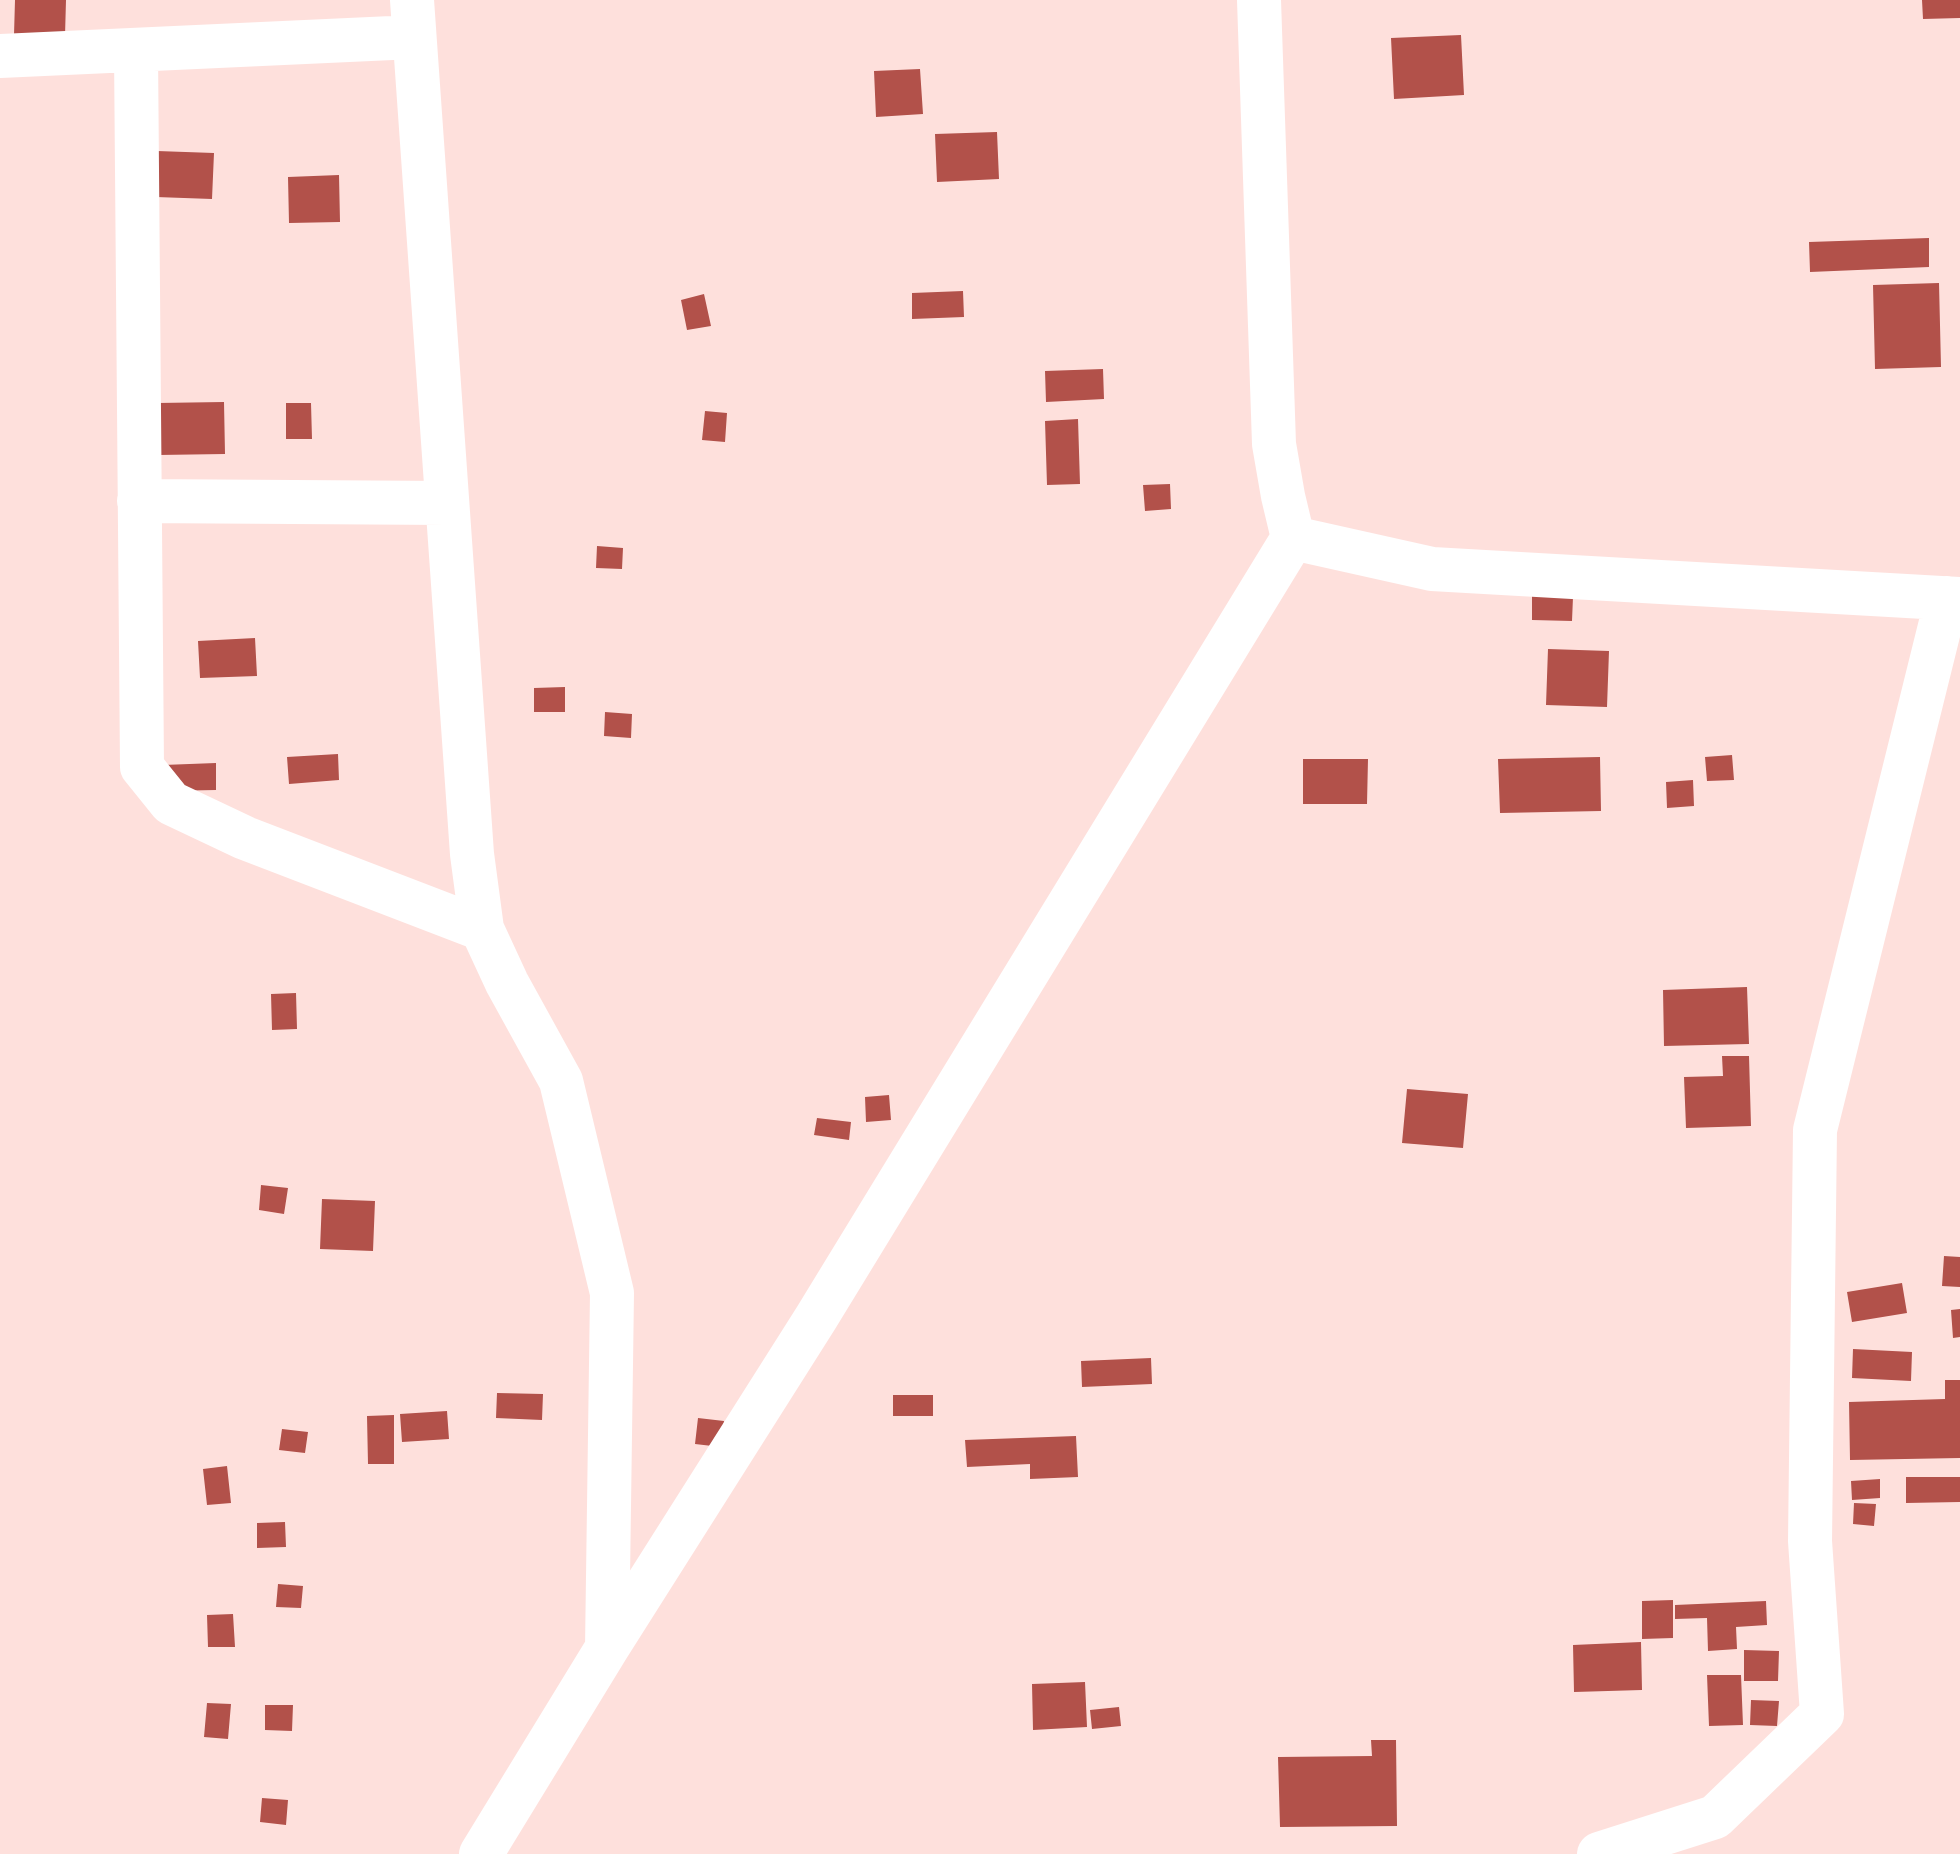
<!DOCTYPE html>
<html>
<head>
<meta charset="utf-8">
<style>
	body { margin:0 }
	canvas { display:block; background:#fee0dc }
</style>
</head>
<body>
<canvas width="1960" height="1854"></canvas>
<script>
const g = document.querySelector('canvas').getContext('2d');
g.lineJoin = 'round';
function paint(path, color) {
  g.fillStyle = color;
  g.fill(path, 'evenodd');
}
function poly(rows) {
  const path = new Path2D();
  for (const r of rows) {
    path.moveTo(r[0], r[1]);
    for (let i = 2; i < r.length; i += 2) path.lineTo(r[i], r[i + 1]);
  }
  return path;
}
function stroke(path, color, width, dash) {
  g.strokeStyle = color;
  g.lineWidth = width;
  g.lineCap = dash ? 'butt' : 'round';
  g.setLineDash(dash || []);
  g.stroke(path);
}
paint(poly([
	[15,0,66,0,65,36,14,35],
	[1922,0,1960,0,1960,18,1923,19],
	[1461,35,1464,95,1394,99,1391,38],
	[920,69,923,114,876,117,874,71],
	[997,132,999,179,937,182,935,134],
	[157,151,214,153,212,199,156,197],
	[339,175,340,222,289,223,288,177],
	[1929,238,1929,267,1810,272,1809,242],
	[1939,283,1941,367,1875,369,1873,285],
	[963,291,964,317,912,319,912,293],
	[704,294,711,326,687,330,681,300],
	[1103,369,1104,399,1046,402,1045,371],
	[224,402,225,454,158,455,157,403],
	[286,403,311,403,312,439,286,439],
	[705,411,727,413,725,442,702,440],
	[1078,419,1080,484,1047,485,1045,421],
	[1170,484,1171,509,1145,511,1143,485],
	[597,546,623,548,622,569,596,568],
	[1532,595,1573,597,1572,621,1532,620],
	[255,638,257,676,200,678,198,641],
	[1548,649,1609,651,1607,707,1546,705],
	[565,687,565,712,534,712,534,688],
	[605,712,632,714,631,738,604,736],
	[338,754,339,780,289,784,287,757],
	[1732,755,1734,780,1707,781,1705,757],
	[1600,757,1601,811,1500,813,1498,759],
	[1303,759,1368,759,1367,804,1303,804],
	[216,763,216,790,164,791,163,765],
	[1693,780,1694,806,1667,808,1666,782],
	[1747,987,1749,1044,1664,1046,1663,990],
	[296,993,297,1029,272,1030,271,994],
	[1722,1056,1749,1056,1751,1126,1686,1128,1684,1077,1723,1076],
	[1407,1089,1468,1094,1463,1148,1402,1143],
	[889,1095,891,1120,866,1122,865,1097],
	[817,1118,851,1122,849,1140,814,1135],
	[261,1185,288,1188,284,1214,259,1210],
	[322,1199,375,1201,373,1251,320,1249],
	[1944,1256,1960,1257,1960,1287,1942,1286],
	[1902,1283,1907,1313,1852,1322,1847,1292],
	[1960,1309,1960,1337,1953,1338,1951,1310],
	[1853,1349,1912,1352,1911,1381,1852,1378],
	[1151,1358,1152,1384,1082,1387,1081,1361],
	[1945,1380,1960,1380,1960,1458,1850,1460,1849,1402,1945,1399],
	[497,1393,543,1394,542,1420,496,1418],
	[893,1395,933,1395,933,1416,893,1416],
	[447,1411,449,1439,402,1442,400,1414],
	[394,1415,394,1464,368,1464,367,1416],
	[698,1418,724,1421,721,1447,695,1444],
	[282,1429,308,1432,305,1453,279,1450],
	[1076,1436,1078,1477,1030,1479,1030,1464,967,1467,965,1440],
	[227,1466,231,1503,207,1505,203,1469],
	[1906,1477,1960,1477,1960,1502,1906,1503],
	[1880,1479,1880,1498,1852,1500,1851,1481],
	[1854,1503,1876,1504,1874,1526,1853,1524],
	[285,1522,286,1547,257,1548,257,1523],
	[278,1584,303,1586,301,1608,276,1607],
	[1673,1600,1673,1638,1642,1639,1642,1601],
	[1766,1601,1767,1625,1736,1627,1737,1649,1708,1651,1707,1618,1675,1619,1675,1605],
	[233,1614,235,1647,208,1647,207,1615],
	[1641,1642,1642,1690,1574,1692,1573,1645],
	[1744,1650,1779,1651,1778,1681,1744,1681],
	[1707,1675,1741,1675,1743,1725,1709,1726],
	[1085,1682,1087,1727,1033,1730,1032,1684],
	[1751,1700,1779,1701,1777,1726,1750,1725],
	[207,1703,231,1704,228,1739,204,1737],
	[265,1705,293,1705,292,1731,265,1730],
	[1119,1707,1121,1726,1092,1729,1090,1710],
	[1371,1740,1396,1740,1397,1826,1280,1827,1278,1757,1372,1756],
	[262,1798,288,1800,286,1825,260,1822]
]), '#b2514a');
stroke(poly([
	[412,0,472,854,482,929,507,983,561,1081,612,1293,607,1648],
	[136,51,142,767,171,803,245,838,482,929],
	[0,56,414,37],
	[139,501,447,503],
	[1293,538,1432,569,1960,599],
	[481,1854,607,1648,816,1318,1293,538,1283,496,1274,444,1259,0],
	[1599,1854,1715,1817,1822,1714,1810,1541,1815,1130,1947,598]
]), '#fff', 44);
</script>
</body>
</html>
